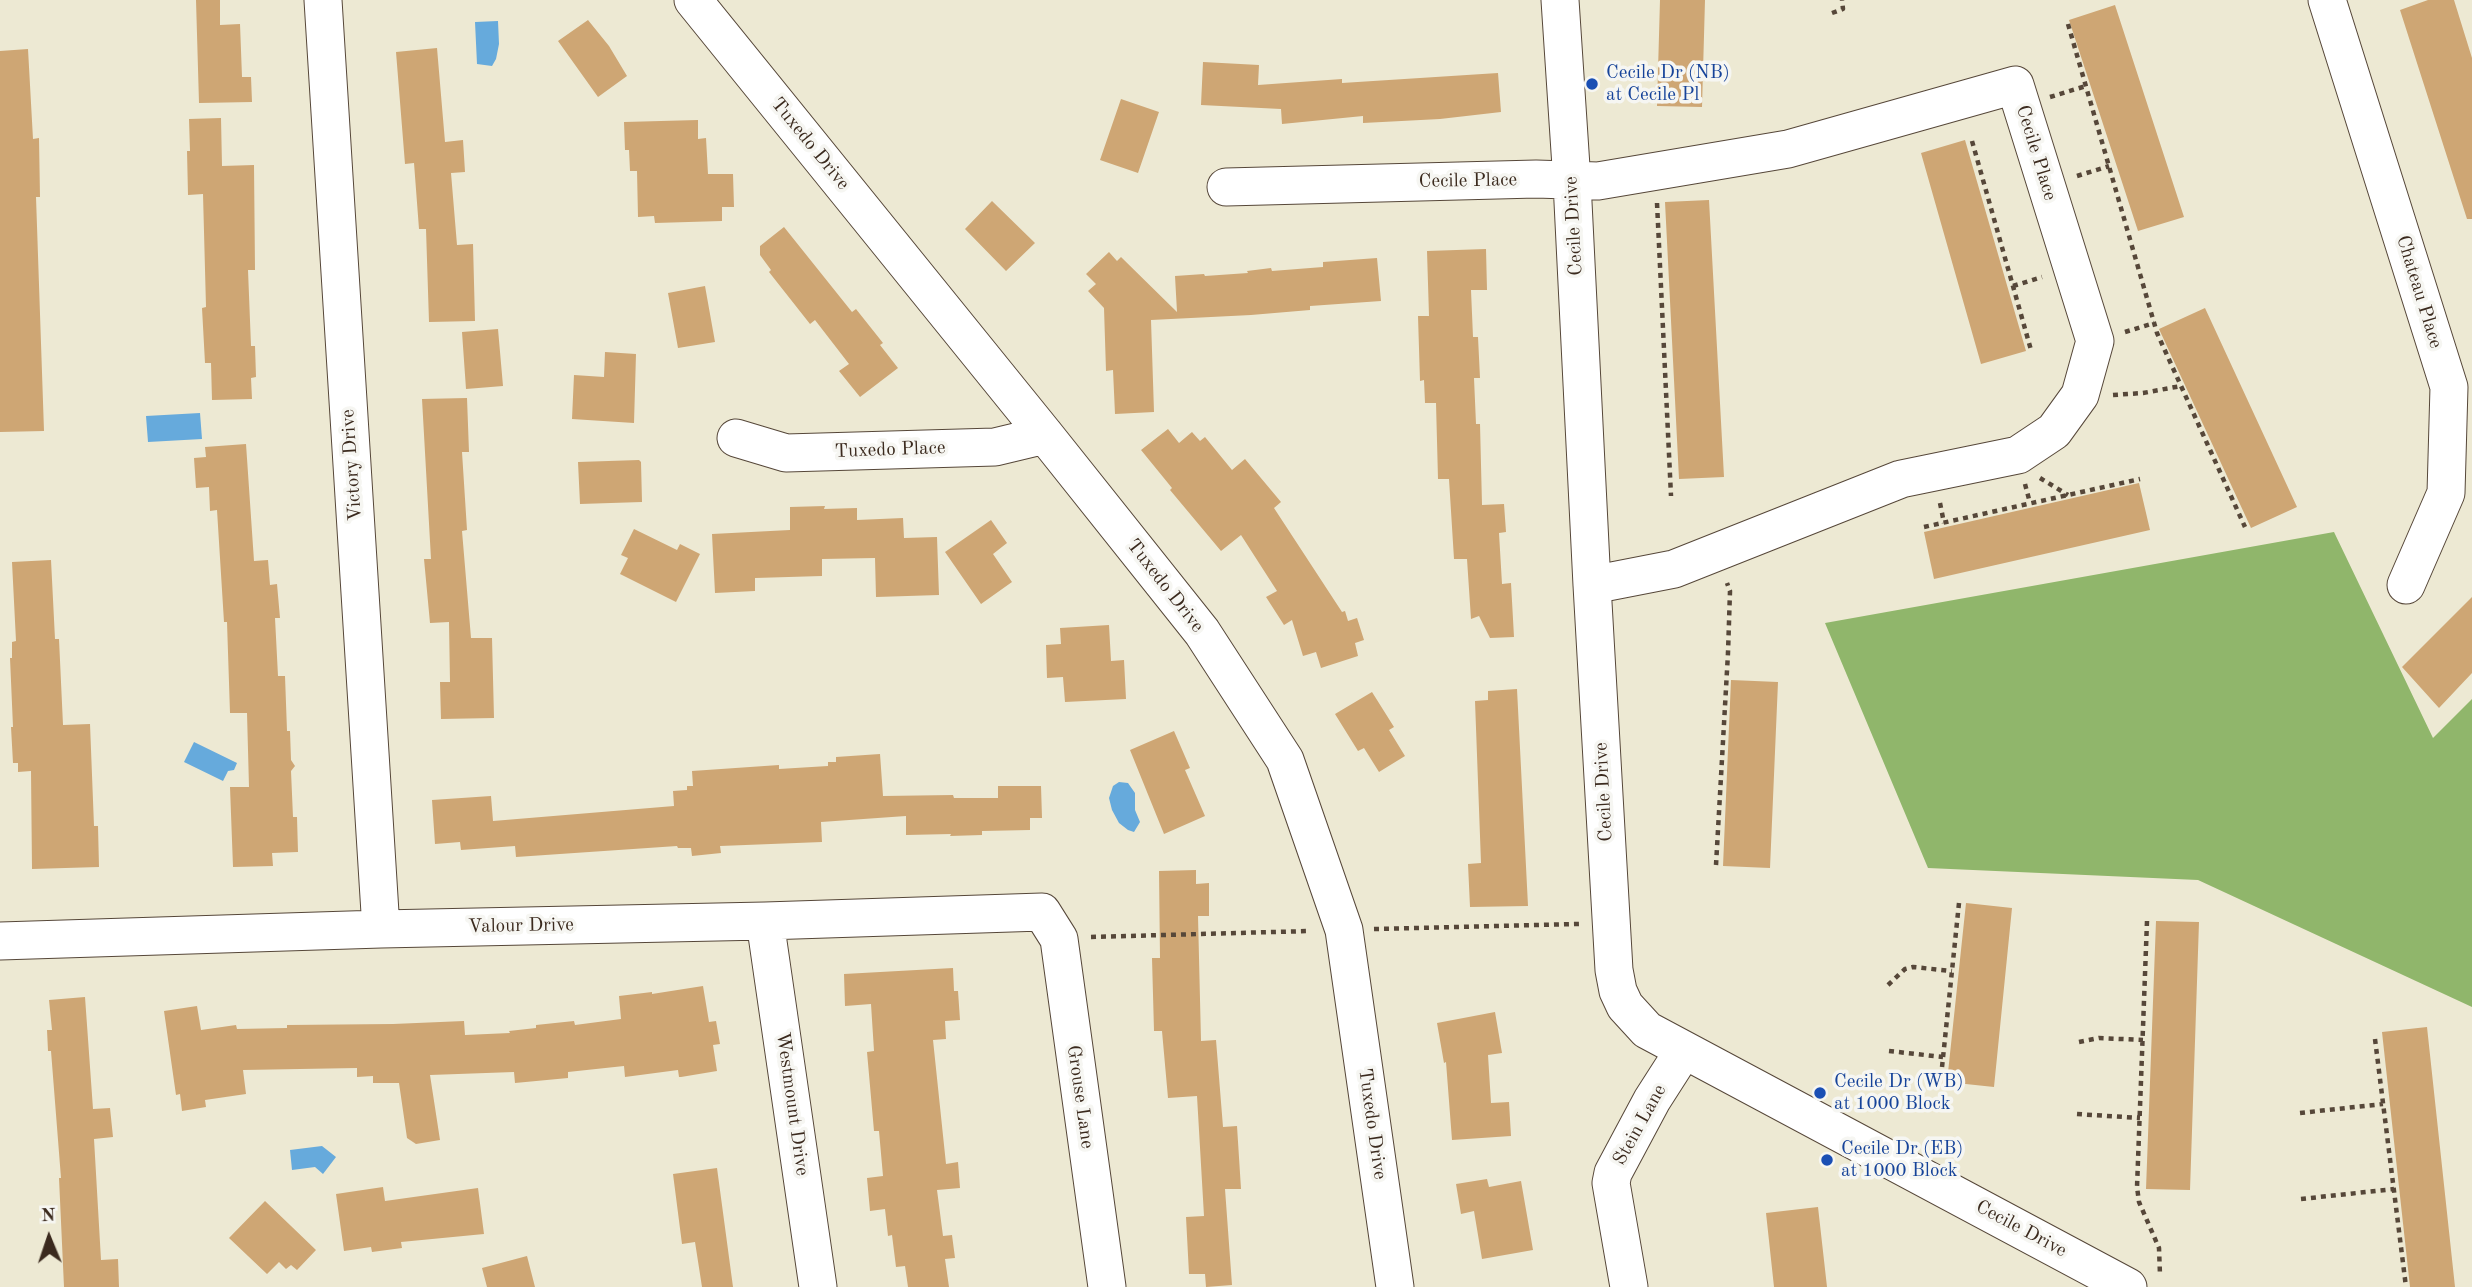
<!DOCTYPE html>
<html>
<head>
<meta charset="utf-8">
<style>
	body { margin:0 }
	#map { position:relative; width:2472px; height:1287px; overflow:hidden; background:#ede9d3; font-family:"Old Standard TT",serif }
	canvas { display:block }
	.north { position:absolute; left:14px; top:1203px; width:70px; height:70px; -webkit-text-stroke:5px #f6f6f2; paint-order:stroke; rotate:358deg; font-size:19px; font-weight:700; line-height:28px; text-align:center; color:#3b2a1e }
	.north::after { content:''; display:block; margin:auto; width:24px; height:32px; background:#3b2a1e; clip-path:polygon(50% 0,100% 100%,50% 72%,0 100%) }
</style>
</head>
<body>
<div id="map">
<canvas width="2472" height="1287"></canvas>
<div class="north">N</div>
</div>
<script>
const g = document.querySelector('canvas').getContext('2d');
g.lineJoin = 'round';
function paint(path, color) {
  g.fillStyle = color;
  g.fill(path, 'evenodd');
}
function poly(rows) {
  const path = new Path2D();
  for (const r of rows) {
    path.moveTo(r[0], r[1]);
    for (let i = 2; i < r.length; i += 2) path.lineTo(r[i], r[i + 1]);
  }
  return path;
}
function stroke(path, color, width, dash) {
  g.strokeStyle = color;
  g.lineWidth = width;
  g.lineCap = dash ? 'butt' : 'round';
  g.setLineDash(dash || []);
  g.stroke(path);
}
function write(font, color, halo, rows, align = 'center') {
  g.font = font + ' "Old Standard TT",serif';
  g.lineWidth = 7;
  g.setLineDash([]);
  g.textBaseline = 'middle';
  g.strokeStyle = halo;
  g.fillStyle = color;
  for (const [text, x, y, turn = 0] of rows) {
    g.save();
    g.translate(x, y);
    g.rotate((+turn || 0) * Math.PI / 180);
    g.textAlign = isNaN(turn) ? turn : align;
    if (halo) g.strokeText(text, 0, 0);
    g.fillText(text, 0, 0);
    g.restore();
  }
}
paint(poly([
	[2334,532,2433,738,2472,699,2472,1007,2198,880,1928,868,1825,623]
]), '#90b66b');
paint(poly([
	[498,21,499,44,496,59,492,66,477,64,475,22],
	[200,413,202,439,148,442,146,416],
	[194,742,237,763,234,770,228,771,223,781,184,762],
	[1119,782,1128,783,1135,793,1135,810,1140,822,1134,832,1128,830,1119,823,1112,810,1109,798,1113,786],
	[322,1146,336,1157,323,1174,315,1167,292,1170,290,1150]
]), '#66aadc');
paint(poly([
	[196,0,220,0,220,25,240,24,242,77,251,77,252,102,199,103],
	[1660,0,1705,0,1702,107,1657,106],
	[2428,0,2454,0,2472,58,2472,219,2467,219,2400,10],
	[2115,5,2184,217,2138,231,2069,20],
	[588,20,609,46,627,76,598,97,558,41],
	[437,48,445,142,463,140,465,172,451,173,457,245,473,244,475,321,429,322,426,229,419,229,414,163,405,164,396,52],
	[28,49,33,139,39,138,40,197,36,197,44,431,0,432,0,51],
	[1203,62,1259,65,1258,85,1342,79,1342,83,1498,73,1501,112,1440,119,1363,123,1363,116,1282,124,1281,109,1201,105],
	[1121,99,1159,112,1138,173,1100,160],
	[221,118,222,166,254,165,255,270,248,270,251,346,255,346,256,377,251,378,252,399,212,400,211,363,205,363,202,308,206,307,203,194,188,195,187,151,190,151,189,119],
	[698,120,698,139,706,138,708,174,733,174,734,207,722,207,722,221,655,223,654,216,638,217,637,171,630,171,629,150,625,150,624,122],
	[1965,140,2026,351,1981,364,1921,153],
	[1709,200,1724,477,1679,479,1665,202],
	[992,201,1035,243,1006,271,965,229],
	[784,227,852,312,856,309,883,343,880,345,898,368,860,397,839,371,849,364,815,320,810,324,769,272,771,270,760,255,760,246],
	[1486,249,1487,290,1471,290,1473,337,1478,337,1480,378,1474,378,1476,424,1480,424,1482,505,1504,504,1506,532,1499,533,1502,584,1511,583,1514,637,1490,638,1479,616,1471,619,1467,559,1454,559,1449,479,1438,479,1436,403,1425,403,1424,380,1420,381,1418,316,1429,316,1427,251],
	[1109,252,1117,261,1121,257,1177,312,1175,276,1204,274,1205,276,1248,273,1247,271,1271,268,1272,271,1323,267,1323,262,1377,258,1381,301,1310,306,1310,310,1251,315,1151,320,1154,412,1115,414,1113,370,1106,371,1104,308,1088,291,1096,284,1086,274],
	[705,286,715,342,678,348,668,293],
	[2205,308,2297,507,2251,528,2159,329],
	[498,329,503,386,466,389,462,332],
	[605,352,636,354,634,423,572,419,574,375,604,377],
	[467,398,469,452,462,452,467,530,462,531,471,638,492,638,494,718,441,719,440,682,450,682,449,622,430,623,424,559,431,559,422,399],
	[1168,429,1179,443,1192,432,1200,441,1205,437,1232,470,1245,459,1281,502,1274,508,1342,612,1345,611,1348,621,1357,618,1364,640,1355,643,1358,656,1321,668,1316,652,1303,656,1292,620,1284,625,1266,597,1277,591,1241,535,1221,551,1170,490,1172,488,1141,450],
	[246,444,254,561,268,560,270,585,277,584,280,618,275,618,278,676,285,676,287,731,290,731,291,760,295,766,291,771,293,817,297,817,298,852,272,853,273,866,233,867,230,787,249,787,247,713,230,713,227,622,224,622,217,510,210,511,209,487,196,488,194,458,206,457,205,447],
	[639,460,641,462,642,502,580,504,578,462],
	[2139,483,2150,530,1934,579,1924,532],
	[825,506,824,509,857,508,857,520,903,518,904,538,937,537,939,595,876,597,875,558,822,559,822,576,755,578,755,591,715,593,712,534,790,530,790,507],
	[991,520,1007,543,993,554,1012,582,981,604,945,552],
	[634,529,677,550,680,544,700,554,676,602,620,574,628,558,621,555],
	[51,560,55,639,59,639,63,725,90,724,94,826,98,826,99,867,32,869,31,771,18,772,18,763,13,763,11,727,13,727,10,658,12,658,12,642,16,641,12,562],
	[2472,597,2472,673,2439,708,2402,667],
	[1109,625,1111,661,1124,660,1126,699,1065,702,1063,677,1047,678,1046,645,1061,644,1060,628],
	[1731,680,1778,682,1770,868,1723,866],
	[1517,689,1528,906,1470,907,1468,864,1481,863,1475,701,1488,700,1488,691],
	[1372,692,1394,727,1389,730,1405,756,1379,772,1364,748,1358,751,1335,714],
	[1174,731,1190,768,1185,770,1205,816,1164,834,1130,750],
	[880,754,883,796,953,795,954,798,998,798,998,786,1041,786,1042,818,1030,818,1030,830,982,831,982,835,950,836,951,834,906,835,906,816,821,822,822,842,720,846,721,853,692,856,691,848,678,848,677,846,516,857,515,846,461,850,460,842,435,844,432,800,491,796,493,821,674,806,673,791,687,790,687,786,693,786,692,771,779,765,779,769,828,766,828,762,836,762,836,757],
	[1196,870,1196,884,1209,883,1209,916,1198,916,1201,1041,1216,1040,1223,1127,1237,1126,1241,1189,1225,1189,1232,1285,1206,1287,1205,1274,1189,1274,1186,1217,1204,1216,1197,1096,1168,1098,1162,1031,1154,1031,1152,958,1160,958,1159,871],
	[1966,903,2012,908,1994,1087,1947,1082],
	[2156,921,2199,922,2190,1190,2146,1189],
	[953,968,954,991,958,991,960,1020,945,1021,946,1039,933,1040,946,1164,958,1162,960,1188,937,1190,943,1236,952,1235,955,1258,945,1259,949,1287,908,1287,905,1266,896,1267,892,1235,888,1236,885,1209,870,1211,867,1178,883,1176,879,1131,874,1131,867,1052,874,1051,871,1004,845,1006,844,974],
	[703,986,709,1022,716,1021,720,1044,713,1045,717,1071,681,1077,679,1077,678,1070,625,1077,624,1066,568,1072,568,1078,515,1083,514,1072,430,1075,440,1140,416,1144,407,1138,399,1083,373,1083,373,1076,357,1077,357,1068,243,1070,246,1094,205,1100,206,1107,182,1111,180,1094,176,1095,164,1011,197,1006,201,1030,236,1025,237,1029,287,1028,287,1025,393,1024,464,1021,465,1035,510,1033,509,1031,536,1028,536,1025,574,1021,575,1025,621,1019,619,996,652,992,652,994],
	[85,997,93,1109,110,1108,113,1137,94,1139,101,1260,118,1259,119,1287,64,1287,59,1178,61,1178,51,1051,48,1051,47,1030,52,1030,49,1000],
	[1495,1012,1502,1053,1488,1055,1491,1103,1509,1102,1511,1136,1452,1140,1446,1062,1444,1063,1437,1023],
	[2427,1027,2455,1287,2410,1287,2382,1032],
	[717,1168,733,1287,702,1287,695,1242,682,1244,673,1174],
	[1487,1179,1489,1187,1521,1181,1533,1250,1482,1259,1474,1211,1461,1214,1456,1184],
	[383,1187,385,1201,478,1188,484,1234,401,1242,402,1248,372,1252,371,1247,344,1251,336,1194],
	[265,1201,316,1250,297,1270,291,1265,286,1269,279,1262,267,1274,229,1238],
	[1818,1207,1827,1287,1774,1287,1766,1213],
	[527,1256,535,1287,487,1287,482,1268]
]), '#cea674');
const minor = poly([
	[323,0,381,929],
	[693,0,1045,435,1202,632,1285,760,1344,930,1395,1287],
	[1560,0,1572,182,1592,585,1614,970,1618,991,1625,1006,1647,1030,2128,1287],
	[2327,0,2449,387,2446,493,2406,585],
	[1226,187,1536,179,1598,181,1788,149,2015,85,2095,341,2080,395,2054,431,2018,455,1901,479,1674,569,1592,585],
	[736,438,786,453,995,447,1045,435],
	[765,921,818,1287],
	[0,941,381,929,765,921,1042,912,1059,939,1107,1287],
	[1629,1287,1611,1183,1613,1173,1652,1100,1684,1050]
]);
stroke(minor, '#564739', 39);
stroke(poly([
	[1832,13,1843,9,1842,0],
	[2068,24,2157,333,2245,527],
	[2050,97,2086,86],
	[1972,141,2031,350],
	[2077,176,2109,166],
	[1657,203,1671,496],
	[2013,286,2042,277],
	[2125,332,2154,323],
	[2113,395,2143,393,2181,386],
	[2040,478,2068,495],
	[2025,484,2030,503],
	[1940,503,1944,523],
	[1924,527,2140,479],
	[1716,865,1728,653,1730,591,1727,583],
	[2147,921,2137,1187,2139,1202,2159,1248,2160,1275],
	[1374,929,1579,924],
	[1091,937,1310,931],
	[1888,985,1905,969,1913,967,1952,971],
	[2375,1039,2406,1287],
	[2079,1042,2099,1038,2143,1040],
	[1889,1051,1943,1057],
	[1941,1077,1959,903],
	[2300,1113,2383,1104],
	[2077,1114,2140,1118],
	[2301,1199,2394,1189]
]), '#564739', 4.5, [5, 5]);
stroke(minor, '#fff', 37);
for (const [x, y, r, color] of [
	[1592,84,7,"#1a4fb4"],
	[1820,1093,7,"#1a4fb4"],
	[1827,1160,7,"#1a4fb4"]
]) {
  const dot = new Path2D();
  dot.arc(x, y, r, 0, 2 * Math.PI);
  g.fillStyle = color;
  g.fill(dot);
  stroke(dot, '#f6f6f2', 2.5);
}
write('19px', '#164399', '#f6f6f2', [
	["Cecile Dr (NB)",1606,73],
	["at Cecile Pl",1606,95],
	["Cecile Dr (WB)",1834,1082],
	["at 1000 Block",1834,1104],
	["Cecile Dr (EB)",1841,1149],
	["at 1000 Block",1841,1171]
], 'left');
write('19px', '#3b2a1e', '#f6f6f2', [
	["Tuxedo Drive",810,144,51],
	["Cecile Place",2036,153,73],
	["Cecile Place",1468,181,-1],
	["Cecile Drive",1574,226,-93],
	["Chateau Place",2419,292,73],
	["Tuxedo Place",890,450,-2],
	["Victory Drive",352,465,-94],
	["Tuxedo Drive",1165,586,52],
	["Cecile Drive",1604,792,-93],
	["Valour Drive",521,926,-1],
	["Grouse Lane",1080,1097,82],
	["Westmount Drive",792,1104,82],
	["Tuxedo Drive",1372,1124,82],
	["Stein Lane",1640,1125,-61],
	["Cecile Drive",2021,1229,28]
]);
</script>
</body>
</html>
